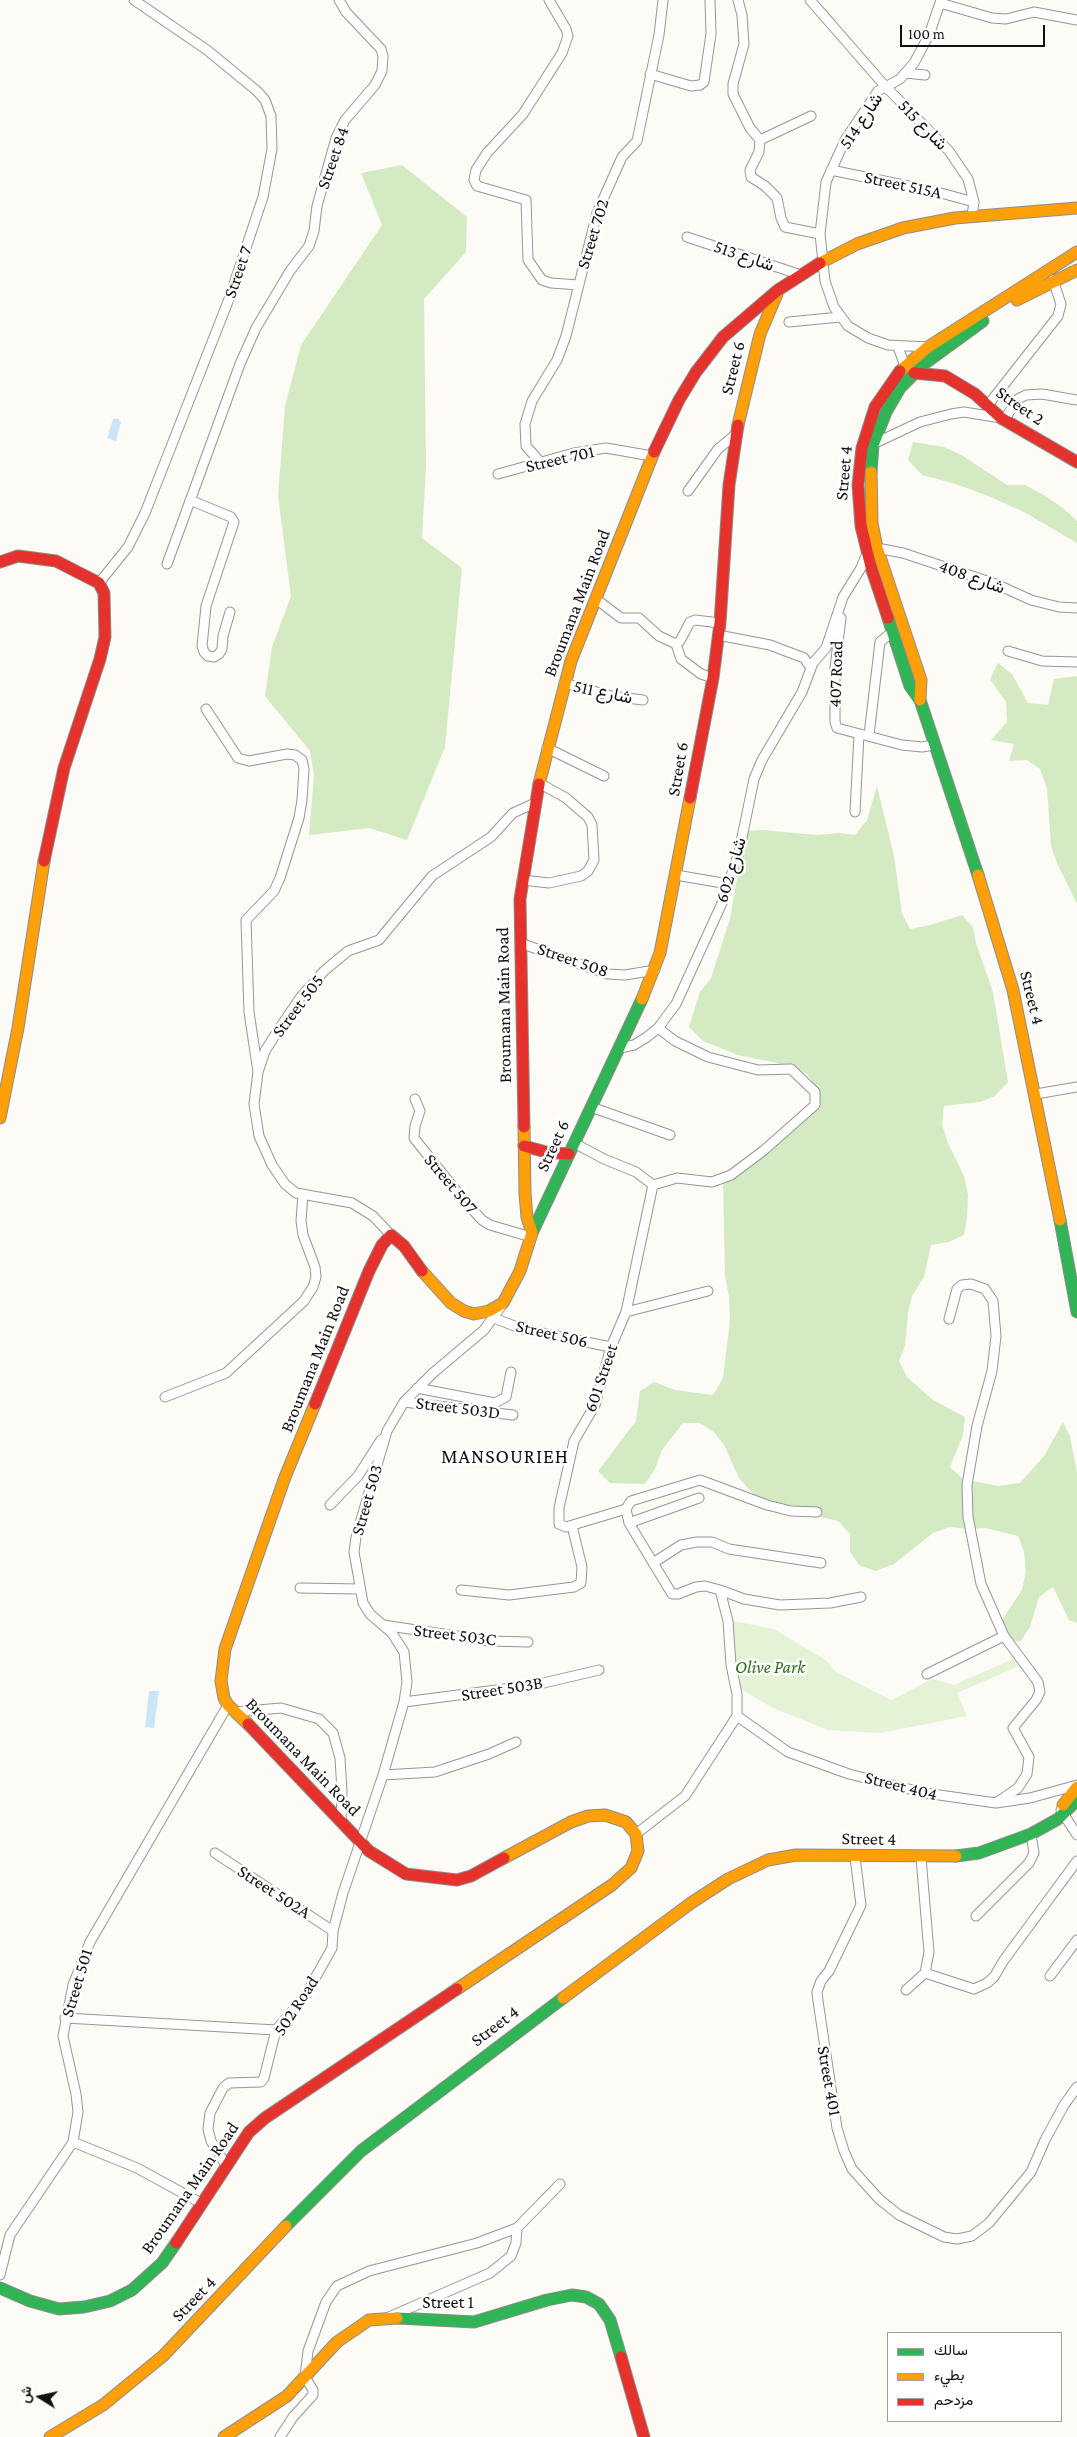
<!DOCTYPE html>
<html>
<head>
<meta charset="utf-8">
<style>
	body { margin:0 }
	#map { position:relative; width:1077px; height:2437px; overflow:hidden; background:#fcfbf6; font-family:"Crimson Pro",Vazirmatn,serif }
	canvas { display:block }
	.legend { position:absolute; left:887px; top:2332px; width:175px; height:90px; box-sizing:border-box; background:#fff; border:1px solid #9f9f9f; margin:0; padding:6px 9px; list-style:none; font-size:15px; color:#101010 }
	.legend li { display:flex; align-items:center; gap:10px; height:25px }
	.legend b { width:25px; border:1px solid #9f9f9f }
	.north { position:absolute; left:15px; top:2372px; width:50px; height:50px; -webkit-text-stroke:4px #fff; paint-order:stroke; rotate:280deg; font-size:14px; font-weight:700; line-height:20px; text-align:center; color:#101010 }
	.north::after { content:''; display:block; margin:auto; width:18px; height:22px; background:#101010; clip-path:polygon(50% 0,100% 100%,50% 72%,0 100%) }
	.scale { position:absolute; left:900px; top:25px; width:145px; height:22px; box-sizing:border-box; border:2px solid #101010; border-top:0; padding-left:6px; font-size:15px; line-height:18px; white-space:nowrap; color:#101010; -webkit-text-stroke:4px #fff; paint-order:stroke }
</style>
</head>
<body>
<div id="map">
<canvas width="1077" height="2437"></canvas>
<ul class="legend">
<li><b style="height:6px;background:#30b455"></b>سالك</li>
<li><b style="height:6px;background:#ff9f0a"></b>بطيء</li>
<li><b style="height:6px;background:#e5322d"></b>مزدحم</li>
</ul>
<div class="north">ش</div>
<div class="scale">100 m</div>
</div>
<script>
const g = document.querySelector('canvas').getContext('2d');
g.lineJoin = 'round';
function paint(path, color) {
  g.fillStyle = color;
  g.fill(path, 'evenodd');
}
function poly(rows) {
  const path = new Path2D();
  for (const r of rows) {
    path.moveTo(r[0], r[1]);
    for (let i = 2; i < r.length; i += 2) path.lineTo(r[i], r[i + 1]);
  }
  return path;
}
function stroke(path, color, width, dash) {
  g.strokeStyle = color;
  g.lineWidth = width;
  g.lineCap = dash ? 'butt' : 'round';
  g.setLineDash(dash || []);
  g.stroke(path);
}
function write(font, color, halo, rows, align = 'center') {
  g.font = font + ' "Crimson Pro",Vazirmatn,serif';
  g.lineWidth = 5;
  g.setLineDash([]);
  g.textBaseline = 'middle';
  g.strokeStyle = halo;
  g.fillStyle = color;
  for (const [text, x, y, turn = 0] of rows) {
    g.save();
    g.translate(x, y);
    g.rotate((+turn || 0) * Math.PI / 180);
    g.textAlign = isNaN(turn) ? turn : align;
    if (halo) g.strokeText(text, 0, 0);
    g.fillText(text, 0, 0);
    g.restore();
  }
}
paint(poly([
	[733,1621,774,1629,827,1661,836,1672,891,1700,932,1679,954,1685,1013,1659,1019,1666,957,1693,967,1716,880,1733,828,1730,773,1708,737,1687,727,1632]
]), '#e4f3d5');
paint(poly([
	[402,165,467,217,466,252,424,299,426,467,422,538,462,568,445,747,407,840,369,828,309,835,314,776,310,751,265,696,272,647,291,596,278,496,285,406,301,345,382,225,361,173],
	[913,442,944,447,963,456,1007,485,1025,485,1044,495,1063,508,1077,521,1077,543,1024,512,993,498,956,484,922,475,908,460],
	[998,663,1012,674,1028,703,1048,705,1054,679,1077,676,1077,904,1057,863,1051,846,1047,788,1040,769,1027,760,1009,761,1014,744,991,740,1007,722,1006,702,990,679],
	[877,786,894,856,902,913,910,929,930,925,962,915,973,927,976,943,993,992,1008,1082,995,1096,980,1102,944,1106,942,1124,947,1141,964,1176,968,1195,967,1218,964,1235,949,1242,931,1245,924,1277,912,1296,908,1313,905,1346,899,1361,907,1377,933,1400,965,1417,963,1435,950,1467,963,1479,998,1486,1020,1483,1044,1456,1063,1422,1070,1436,1077,1473,1077,1623,1069,1620,1053,1587,1039,1597,1030,1627,1020,1642,1003,1637,1002,1620,1022,1590,1026,1571,1024,1552,1018,1536,985,1528,968,1529,950,1527,933,1533,894,1564,875,1571,859,1565,850,1552,850,1534,838,1521,762,1504,739,1478,724,1445,714,1432,699,1423,683,1423,662,1450,655,1469,645,1484,610,1483,598,1471,636,1421,640,1391,654,1382,675,1390,713,1395,723,1378,730,1321,729,1296,725,1277,723,1179,805,1118,817,1088,807,1074,791,1066,738,1055,703,1041,689,1027,700,992,711,978,730,919,745,831,762,830,817,835,838,833,855,835,867,820]
]), '#d4eac3');
paint(poly([
	[117,418,121,422,116,441,107,438,113,419],
	[149,1691,159,1691,154,1728,145,1727]
]), '#cae5f8');
const street = poly([
	[549,0,566,29,568,36,562,53,523,114,487,153,476,170,474,180,477,186,526,200,528,260,542,280,551,283,579,285],
	[738,0,742,15,744,44,733,84,733,94,750,128,760,140],
	[810,0,885,86,949,151,968,179,974,202,972,216],
	[940,3,992,18,1006,19,1034,12,1077,20],
	[905,73,925,75],
	[650,74,691,86,700,85,704,82,711,34,710,0],
	[760,140,759,152,750,170,751,177,765,186,777,198,781,218,785,227,820,234],
	[760,140,811,116],
	[831,170,937,192,974,202],
	[687,237,801,275],
	[789,322,840,317],
	[898,347,905,366],
	[928,347,888,345,868,338,848,326,834,307,825,281,820,234,826,182,845,140,878,91,900,79,914,63,929,35,941,0],
	[988,405,1058,316,1061,304,1053,280],
	[1004,420,1018,399,1026,395,1042,394,1077,400],
	[871,445,920,422,951,414,964,412,1001,418],
	[541,463,526,446,525,424,532,401,557,360,566,336,597,213,622,157,637,141,659,35,663,0],
	[498,474,574,453,606,448,652,456],
	[688,491,718,449,735,435],
	[190,500,231,517,234,522,206,606,202,646,204,652,208,656,214,657,219,654,222,649,223,636,230,612],
	[167,564,240,364,256,328,290,271,309,246,314,231,317,206,336,138,345,120,375,85,382,71,383,56,381,49,346,12,339,0],
	[99,583,128,547,145,513,229,299,263,197,272,149,271,116,265,100,257,91,207,50,134,0],
	[596,599,621,618,639,618,659,636,676,644,680,641,690,622,695,620,720,623],
	[841,618,835,668,835,722,837,728,902,745,922,747,934,745],
	[718,635,770,645,804,658,811,668],
	[676,644,681,659,701,674,713,678],
	[1008,651,1042,661,1077,662],
	[564,683,611,696,643,700],
	[206,709,238,758,249,761,287,754,295,755,302,760,304,769,302,800,299,818,280,878,274,891,246,920,249,1012,258,1072],
	[869,735,880,642,892,632],
	[547,748,604,776],
	[855,812,859,734],
	[676,875,728,884],
	[522,880,549,883,581,876,588,871,594,860,592,825,588,817,566,798,539,783],
	[520,943,608,974,625,975,655,970],
	[620,1048,634,1045,647,1037,658,1028,676,1004,722,903,739,852,754,779,762,760,802,692,813,663,826,648,843,597,861,568,867,553,877,548,903,553,996,584,1031,600,1059,607,1077,608],
	[1036,1094,1077,1087],
	[415,1099,420,1111,415,1126,414,1138,462,1198,482,1220,490,1225,531,1237],
	[591,1107,670,1135],
	[574,1143,604,1159,636,1172,653,1185,626,1312,611,1347,595,1405,574,1441,559,1508,559,1524,566,1527,626,1509,629,1523,672,1594,678,1594,696,1587,705,1586,720,1590,728,1621,731,1665,737,1694,737,1716],
	[653,1185,677,1178,712,1182,731,1175,763,1151,815,1105,815,1092,791,1069,758,1070,708,1057,675,1041,658,1028],
	[391,1235,373,1216,352,1203,296,1193,285,1184,272,1165,259,1136,254,1104,258,1072,265,1051,277,1032,300,998,324,971,348,951,379,940,432,876,491,837,513,813,535,803],
	[626,1312,708,1291],
	[494,1318,522,1329,611,1347],
	[949,1319,957,1289,962,1285,971,1284,985,1289,993,1301,996,1336,992,1371,977,1426,967,1485,968,1517,981,1584,1004,1636,1038,1682,1040,1692,1036,1700,1013,1728,1029,1757,1027,1774,1018,1788,996,1803],
	[417,1388,495,1403,506,1397,511,1372],
	[165,1397,226,1373,304,1301,313,1287,316,1277,315,1267,303,1235,301,1221,303,1194],
	[404,1402,513,1415],
	[330,1505,358,1476,381,1440],
	[626,1509,631,1501,700,1480,767,1505,791,1511,817,1512],
	[629,1523,699,1498],
	[653,1563,681,1545,697,1542,712,1542,729,1549,821,1563],
	[300,1588,359,1589],
	[461,1590,509,1595,574,1587,581,1583,582,1567,572,1526],
	[720,1590,744,1599,780,1605,830,1603,861,1597],
	[383,1625,489,1641,528,1642],
	[927,1674,1004,1636],
	[404,1702,535,1685,599,1670],
	[235,1712,281,1708,319,1719,333,1733,340,1758,342,1791,341,1822],
	[737,1716,788,1752,849,1774,925,1793,996,1803,1030,1798,1077,1785],
	[383,1775,435,1772,489,1754,516,1742],
	[1061,1810,1077,1835],
	[636,1834,685,1796,737,1716],
	[215,1853,333,1931],
	[855,1857,861,1905,829,1971,821,1981,817,1992,818,2001,837,2128,844,2151,852,2169,879,2199,899,2215,944,2237,957,2239,972,2236,989,2223,1031,2172,1045,2140,1064,2105,1077,2087],
	[976,1916,1029,1863,1034,1853,1031,1834],
	[925,1973,974,1989,987,1983,994,1977,1004,1960,1077,1861],
	[1050,1976,1077,1940],
	[906,1990,925,1973,929,1952,921,1858],
	[65,2018,276,2030],
	[73,2142,137,2168,201,2203],
	[226,2165,211,2141,208,2129,210,2113,223,2088,229,2083,261,2082,264,2078,276,2030,305,1996,332,1948,333,1931,343,1893,383,1775,404,1702,407,1682,404,1652,392,1633,370,1614,363,1603,354,1552,356,1537,387,1431,404,1402,433,1373,484,1330,502,1305],
	[0,2275,10,2235,73,2142,78,2112,76,2094,63,2036,73,1985,90,1942,228,1705],
	[389,2317,490,2273,500,2265,511,2256,516,2243,517,2228,560,2184],
	[280,2437,293,2417,313,2395,313,2390,305,2377,308,2351,326,2302,337,2286,369,2271,477,2243,517,2228]
]);
const fast = poly([
	[871,472,873,445,886,412,900,388,924,364,983,321],
	[888,618,910,686,920,700,978,875],
	[1060,1220,1077,1312],
	[532,1233,642,999],
	[956,1856,979,1853,1031,1834,1058,1819,1077,1800],
	[286,2226,361,2151,563,1998],
	[0,2288,30,2301,59,2309,84,2307,110,2301,132,2290,162,2263,176,2243],
	[397,2318,474,2322,547,2300,572,2295,586,2297,599,2304,610,2320,621,2357]
]);
const slow = poly([
	[820,263,857,244,903,228,955,218,1077,208],
	[1017,300,1077,270],
	[900,371,928,347,1077,252],
	[738,425,760,334,777,294],
	[871,472,872,523,877,548,921,680,920,700],
	[539,784,571,661,654,452],
	[978,875,1013,990,1060,1220],
	[642,999,660,953,690,798],
	[0,1118,18,1028,44,861],
	[422,1271,451,1303,464,1311,474,1314,489,1311,503,1303,520,1271,532,1233,527,1217,525,1194,524,1127],
	[248,1724,228,1705,224,1698,221,1681,225,1649,285,1477,315,1404],
	[1063,1805,1077,1787],
	[457,1989,612,1885,631,1868,638,1851,636,1834,626,1822,605,1815,588,1816,571,1822,504,1858],
	[563,1998,691,1903,728,1879,768,1860,796,1855,956,1856],
	[50,2437,103,2405,163,2356,286,2226],
	[224,2437,287,2396,337,2342,369,2320,397,2318]
]);
const jam = poly([
	[914,373,945,376,975,394,1001,418,1077,462],
	[654,452,679,400,696,372,723,337,778,290,820,263],
	[0,562,18,556,56,561,99,583,104,593,105,637,100,659,64,768,44,861],
	[888,618,871,567,861,526,858,485,862,448,875,407,900,371],
	[690,798,713,678,720,623,729,485,738,425],
	[524,1127,520,899,539,784],
	[524,1146,546,1152,569,1154],
	[315,1404,369,1271,382,1245,391,1235,404,1246,422,1271],
	[248,1724,369,1851,406,1874,457,1880,471,1876,504,1858],
	[176,2243,249,2132,265,2118,457,1989],
	[621,2357,644,2437]
]);
stroke(street, '#969694', 11);
stroke(fast, '#8d8c8a', 13);
stroke(slow, '#8d8c8a', 13);
stroke(jam, '#8d8c8a', 13);
stroke(street, '#fffefe', 9);
stroke(fast, '#30b455', 11);
stroke(slow, '#ff9f0a', 11);
stroke(jam, '#e5322d', 11);
write('18px', '#101010', '#fff', [
	["شارع 514",861,121,-56],
	["شارع 515",923,125,46],
	["Street 84",333,158,-71],
	["Street 515A",903,185,12],
	["Street 702",593,234,-73],
	["شارع 513",744,256,19],
	["Street 7",238,272,-71],
	["Street 6",733,368,-76],
	["Street 2",1020,406,35],
	["Street 701",560,459,-13],
	["Street 4",844,473,-85],
	["شارع 408",972,577,20],
	["Broumana Main Road",577,603,-69],
	["407 Road",836,674,-88],
	["شارع 511",603,692,12],
	["Street 6",678,769,-80],
	["شارع 602",731,870,-73],
	["Street 508",573,960,19],
	["Street 4",1032,998,76],
	["Broumana Main Road",504,1005,-91],
	["Street 505",298,1006,-53],
	["Street 6",553,1146,-65],
	["Street 507",451,1184,50],
	["Street 506",552,1334,13],
	["Broumana Main Road",315,1359,-68],
	["601 Street",601,1378,-71],
	["Street 503D",458,1408,7],
	["Street 503",367,1500,-74],
	["Street 503C",455,1635,7],
	["Street 503B",502,1689,-9],
	["Broumana Main Road",303,1757,46],
	["Street 404",901,1786,14],
	["Street 4",869,1839,1],
	["Street 502A",274,1892,33],
	["Street 501",77,1983,-73],
	["502 Road",296,2006,-57],
	["Street 4",495,2026,-37],
	["Street 401",829,2081,80],
	["Broumana Main Road",190,2188,-55],
	["Street 4",194,2299,-46],
	["Street 1",448,2302]
]);
write('italic 18px', '#296c1c', '#fff', [
	["Olive Park",770,1667]
]);
g.letterSpacing = '1px';
write('20px', '#101010', '#fff', [
	["MANSOURIEH",505,1457]
]);
g.letterSpacing = '0px';
</script>
</body>
</html>
